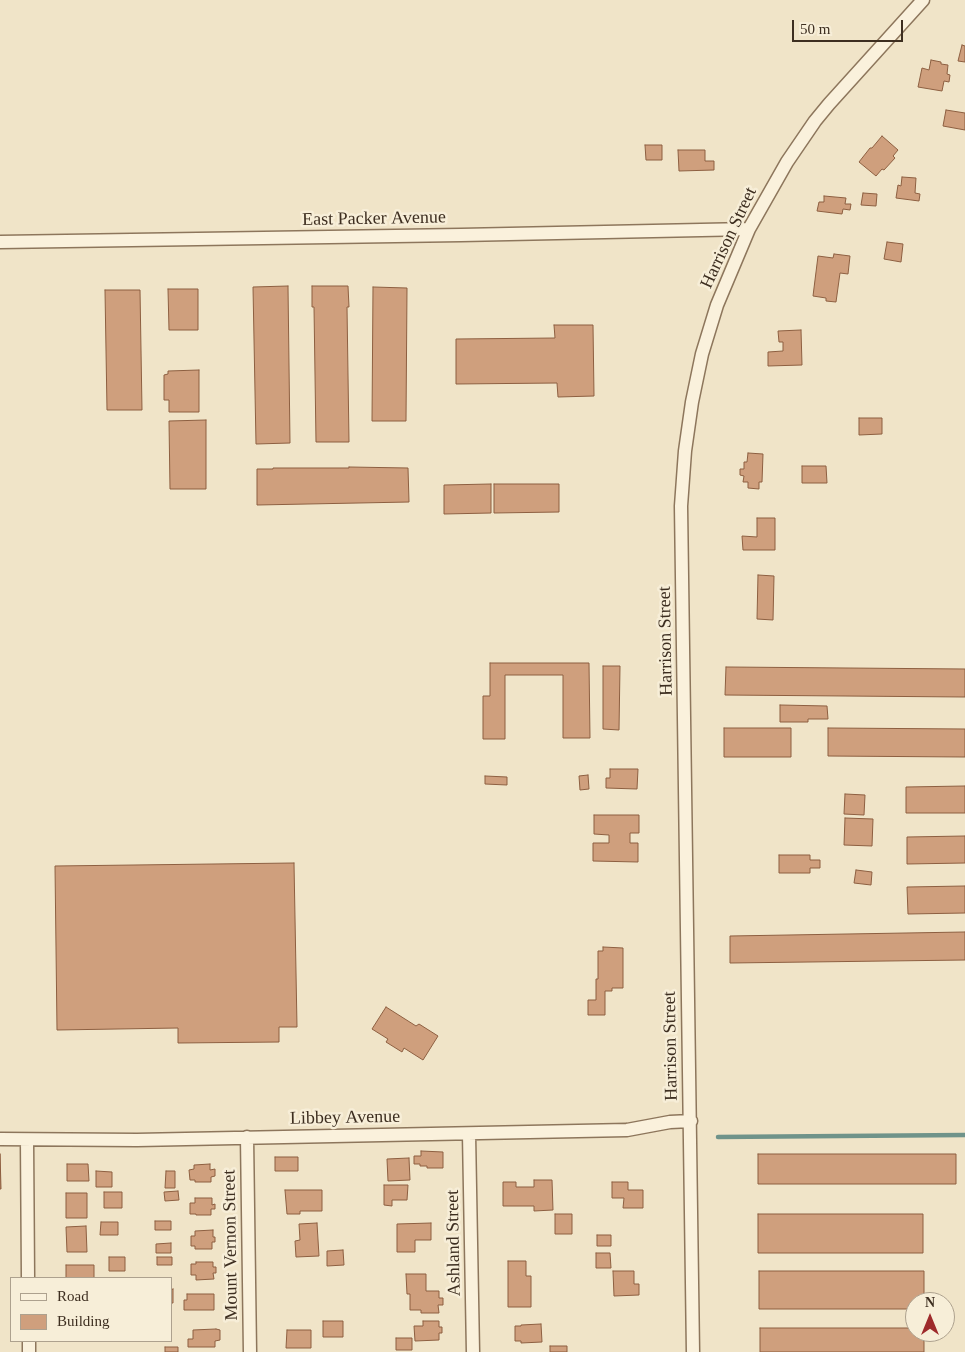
<!DOCTYPE html>
<html>
<head>
<meta charset="utf-8">
<style>
	body { margin:0 }
	#map { position:relative; width:965px; height:1352px; overflow:hidden; background:#f0e4c8; font-family:"Times New Roman",serif }
	canvas { display:block }
	.legend { position:absolute; left:10px; top:1277px; width:162px; height:65px; box-sizing:border-box; background:#f7eed8; border:1px solid #ada18e; margin:0; padding:6px 9px; list-style:none; font-size:15px; color:#3d2e20 }
	.legend li { display:flex; align-items:center; gap:10px; height:25px }
	.legend b { width:25px; border:1px solid #ada18e }
	.north { position:absolute; left:905px; top:1292px; width:50px; height:50px; box-sizing:border-box; background:#f7eed8; border:1px solid #ada18e; border-radius:50%; rotate:0deg; font-size:14px; font-weight:700; line-height:20px; text-align:center; color:#3d2e20 }
	.north::after { content:''; display:block; margin:auto; width:18px; height:22px; background:#9e2a2b; clip-path:polygon(50% 0,100% 100%,50% 72%,0 100%) }
	.scale { position:absolute; left:792px; top:20px; width:111px; height:22px; box-sizing:border-box; border:2px solid #3d2e20; border-top:0; padding-left:6px; font-size:15px; line-height:18px; white-space:nowrap; color:#3d2e20; -webkit-text-stroke:4px #f7eed8; paint-order:stroke }
</style>
</head>
<body>
<div id="map">
<canvas width="965" height="1352"></canvas>
<ul class="legend">
<li><b style="height:6px;background:#faf1dc"></b>Road</li>
<li><b style="height:14px;background:#cf9f7d"></b>Building</li>
</ul>
<div class="north">N</div>
<div class="scale">50 m</div>
</div>
<script>
const g = document.querySelector('canvas').getContext('2d');
g.lineJoin = 'round';
function poly(rows) {
  const path = new Path2D();
  for (const r of rows) {
    path.moveTo(r[0], r[1]);
    for (let i = 2; i < r.length; i += 2) path.lineTo(r[i], r[i + 1]);
  }
  return path;
}
function stroke(path, color, width, dash) {
  g.strokeStyle = color;
  g.lineWidth = width;
  g.lineCap = dash ? 'butt' : 'round';
  g.setLineDash(dash || []);
  g.stroke(path);
}
function paint(path, color) {
  g.fillStyle = color;
  g.fill(path, 'evenodd');
}
function write(font, color, halo, rows, align = 'center') {
  g.font = font + ' "Times New Roman",serif';
  g.lineWidth = 5;
  g.setLineDash([]);
  g.textBaseline = 'middle';
  g.strokeStyle = halo;
  g.fillStyle = color;
  for (const [text, x, y, turn = 0] of rows) {
    g.save();
    g.translate(x, y);
    g.rotate((+turn || 0) * Math.PI / 180);
    g.textAlign = isNaN(turn) ? turn : align;
    if (halo) g.strokeText(text, 0, 0);
    g.fillText(text, 0, 0);
    g.restore();
  }
}
stroke(poly([
	[718,1137,965,1135]
]), '#6f938a', 4.5);
const building = poly([
	[962,45,965,46,965,62,958,61,962,45],
	[931,60,941,62,941,64,948,65,947,74,950,75,949,82,944,81,942,91,918,87,922,68,929,70,931,60],
	[946,110,965,113,965,130,943,126,946,110],
	[882,136,898,150,893,156,895,158,884,170,882,169,876,176,859,162,870,148,872,148,882,136],
	[645,145,662,145,662,160,646,160,645,145],
	[678,150,705,150,705,161,714,161,714,170,679,171,678,150],
	[902,177,916,178,915,193,920,194,919,201,896,198,898,185,901,186,902,177],
	[863,193,877,194,876,206,861,205,863,193],
	[824,196,846,198,845,204,851,204,850,210,843,209,842,214,817,211,819,202,824,202,824,196],
	[887,242,903,244,901,262,884,259,887,242],
	[834,254,850,256,848,274,840,273,836,302,826,301,826,298,813,296,818,256,833,258,834,254],
	[288,286,290,443,256,444,253,287,288,286],
	[312,286,348,286,349,307,347,307,349,442,316,442,314,307,312,307,312,286],
	[373,287,407,288,406,421,372,421,373,287],
	[168,289,198,289,198,330,169,330,168,289],
	[105,290,140,290,142,410,107,410,105,290],
	[554,325,593,325,594,396,558,397,557,383,456,384,456,339,555,338,554,325],
	[801,330,802,365,768,366,768,352,783,351,783,342,779,342,778,331,801,330],
	[199,370,199,412,169,412,169,400,164,400,164,375,168,374,168,371,199,370],
	[859,418,882,418,882,434,859,435,859,418],
	[206,420,206,489,170,489,169,421,206,420],
	[748,453,763,454,762,482,759,482,759,489,748,488,748,482,743,482,744,476,740,475,740,469,744,469,744,462,747,462,748,453],
	[802,466,826,466,827,483,802,483,802,466],
	[349,467,408,468,409,502,257,505,257,469,273,469,273,468,349,468,349,467],
	[491,484,491,513,444,514,444,485,491,484],
	[494,484,559,484,559,512,494,513,494,484],
	[757,518,775,518,775,550,743,550,742,536,757,537,757,518],
	[758,575,774,576,773,620,757,619,758,575],
	[490,663,589,663,590,738,563,738,563,675,505,675,505,739,483,739,483,696,490,696,490,663],
	[603,666,620,666,619,730,603,729,603,666],
	[726,667,965,669,965,697,725,695,726,667],
	[780,705,827,706,828,719,808,719,808,722,780,722,780,705],
	[724,728,791,728,791,757,724,757,724,728],
	[828,728,965,729,965,757,828,756,828,728],
	[610,769,638,769,637,789,606,788,606,778,610,778,610,769],
	[588,775,589,789,580,790,579,776,588,775],
	[485,776,507,777,507,785,485,784,485,776],
	[965,786,965,813,906,813,906,787,965,786],
	[845,794,865,795,864,815,844,814,845,794],
	[594,815,639,815,639,833,630,833,630,843,638,843,638,862,593,861,593,843,609,843,609,835,594,834,594,815],
	[845,818,873,819,872,846,844,845,845,818],
	[965,836,965,863,907,864,907,837,965,836],
	[779,855,810,855,810,860,820,860,820,868,810,868,810,873,779,873,779,855],
	[294,863,297,1027,279,1027,279,1042,178,1043,178,1028,57,1030,55,866,294,863],
	[856,870,872,872,871,885,854,883,856,870],
	[965,886,965,913,908,914,907,887,965,886],
	[965,932,965,960,730,963,730,936,965,932],
	[603,947,623,948,623,988,612,988,612,991,605,991,605,1015,588,1015,588,1000,596,1000,596,979,598,979,598,951,603,951,603,947],
	[386,1007,416,1026,419,1024,438,1036,423,1060,404,1048,402,1052,386,1042,388,1039,372,1029,386,1007],
	[421,1151,443,1152,443,1168,427,1168,427,1166,420,1166,420,1164,414,1164,414,1156,421,1156,421,1151],
	[0,1154,1,1189,0,1189,0,1154],
	[758,1154,956,1154,956,1184,758,1184,758,1154],
	[275,1157,298,1157,298,1171,275,1171,275,1157],
	[409,1158,410,1180,388,1181,387,1159,409,1158],
	[67,1164,88,1164,89,1181,67,1181,67,1164],
	[210,1164,210,1170,215,1169,215,1176,211,1177,211,1182,195,1182,195,1180,190,1180,189,1170,194,1169,194,1165,210,1164],
	[96,1171,112,1172,112,1187,96,1187,96,1171],
	[166,1171,175,1171,175,1188,165,1188,166,1171],
	[534,1180,552,1180,553,1210,534,1211,534,1206,503,1206,503,1182,516,1182,516,1187,534,1187,534,1180],
	[612,1182,628,1182,628,1190,643,1190,643,1208,623,1208,624,1198,612,1198,612,1182],
	[384,1185,408,1185,407,1200,392,1200,392,1206,384,1205,384,1185],
	[285,1190,322,1190,322,1211,300,1211,300,1214,287,1214,285,1190],
	[178,1191,179,1200,165,1201,164,1192,178,1191],
	[104,1192,122,1192,122,1208,104,1208,104,1192],
	[66,1193,87,1193,87,1218,66,1218,66,1193],
	[195,1198,212,1198,212,1205,215,1204,215,1209,211,1209,211,1215,196,1215,196,1214,190,1214,190,1203,195,1203,195,1198],
	[555,1214,572,1214,572,1234,555,1234,555,1214],
	[758,1214,923,1214,923,1253,758,1253,758,1214],
	[155,1221,171,1221,171,1230,155,1230,155,1221],
	[101,1222,118,1222,118,1235,100,1235,101,1222],
	[317,1223,319,1256,296,1257,295,1241,300,1240,299,1224,317,1223],
	[431,1223,431,1240,415,1240,415,1252,397,1252,397,1224,431,1223],
	[86,1226,87,1252,67,1252,66,1227,86,1226],
	[213,1230,213,1237,215,1237,215,1242,212,1242,212,1249,195,1249,195,1246,191,1246,191,1236,195,1236,195,1231,213,1230],
	[597,1235,611,1235,611,1246,597,1246,597,1235],
	[171,1243,171,1253,156,1253,156,1244,171,1243],
	[343,1250,344,1265,327,1266,327,1251,343,1250],
	[596,1253,610,1253,611,1268,596,1268,596,1253],
	[109,1257,125,1257,125,1271,109,1271,109,1257],
	[157,1257,172,1257,172,1265,157,1265,157,1257],
	[508,1261,526,1261,526,1276,531,1276,531,1307,508,1307,508,1261],
	[196,1262,213,1262,213,1267,216,1267,216,1273,213,1273,214,1279,196,1280,196,1275,191,1275,191,1264,196,1264,196,1262],
	[66,1265,94,1265,94,1278,66,1278,66,1265],
	[613,1271,634,1271,634,1284,639,1284,639,1295,614,1296,613,1271],
	[759,1271,924,1271,924,1302,915,1302,915,1309,759,1309,759,1271],
	[406,1274,426,1274,426,1291,439,1291,439,1298,443,1298,443,1305,438,1305,439,1313,421,1313,421,1310,410,1310,410,1294,407,1294,406,1274],
	[173,1289,173,1303,171,1303,171,1290,173,1289],
	[187,1294,214,1294,214,1310,184,1310,184,1300,187,1300,187,1294],
	[323,1321,343,1321,343,1337,323,1337,323,1321],
	[423,1321,439,1321,439,1327,442,1327,442,1333,439,1333,439,1340,415,1341,414,1326,423,1326,423,1321],
	[541,1324,542,1342,521,1343,521,1341,515,1341,515,1326,521,1326,521,1325,541,1324],
	[760,1328,915,1328,915,1332,924,1332,924,1352,760,1352,760,1328],
	[216,1329,220,1330,220,1340,215,1341,215,1347,188,1347,188,1339,193,1339,193,1330,216,1329],
	[287,1330,311,1330,311,1348,286,1348,287,1330],
	[396,1338,412,1338,412,1350,396,1350,396,1338],
	[550,1346,567,1346,567,1352,550,1352,550,1346],
	[165,1347,178,1347,178,1352,165,1352,165,1347]
]);
paint(building, '#cf9f7d');
stroke(building, '#8d5f41', 1);
const minor = poly([
	[0,242,461,235,749,229],
	[469,1134,473,1352],
	[247,1137,250,1352],
	[0,1139,137,1140,627,1130,670,1122,691,1121],
	[27,1140,28,1278],
	[29,1341,29,1352],
	[693,1352,681,506,685,451,692,402,702,354,717,305,749,229,787,162,815,121,829,104,923,0]
]);
stroke(minor, '#8d765c', 15);
stroke(minor, '#faf1dc', 12);
write('18px', '#3d2e20', '#f7eed8', [
	["East Packer Avenue",374,219,-1],
	["Harrison Street",729,238,-65],
	["Harrison Street",666,641,-91],
	["Harrison Street",671,1046,-91],
	["Libbey Avenue",345,1118,-1],
	["Ashland Street",454,1243,-91],
	["Mount Vernon Street",231,1245,-91]
]);
</script>
</body>
</html>
